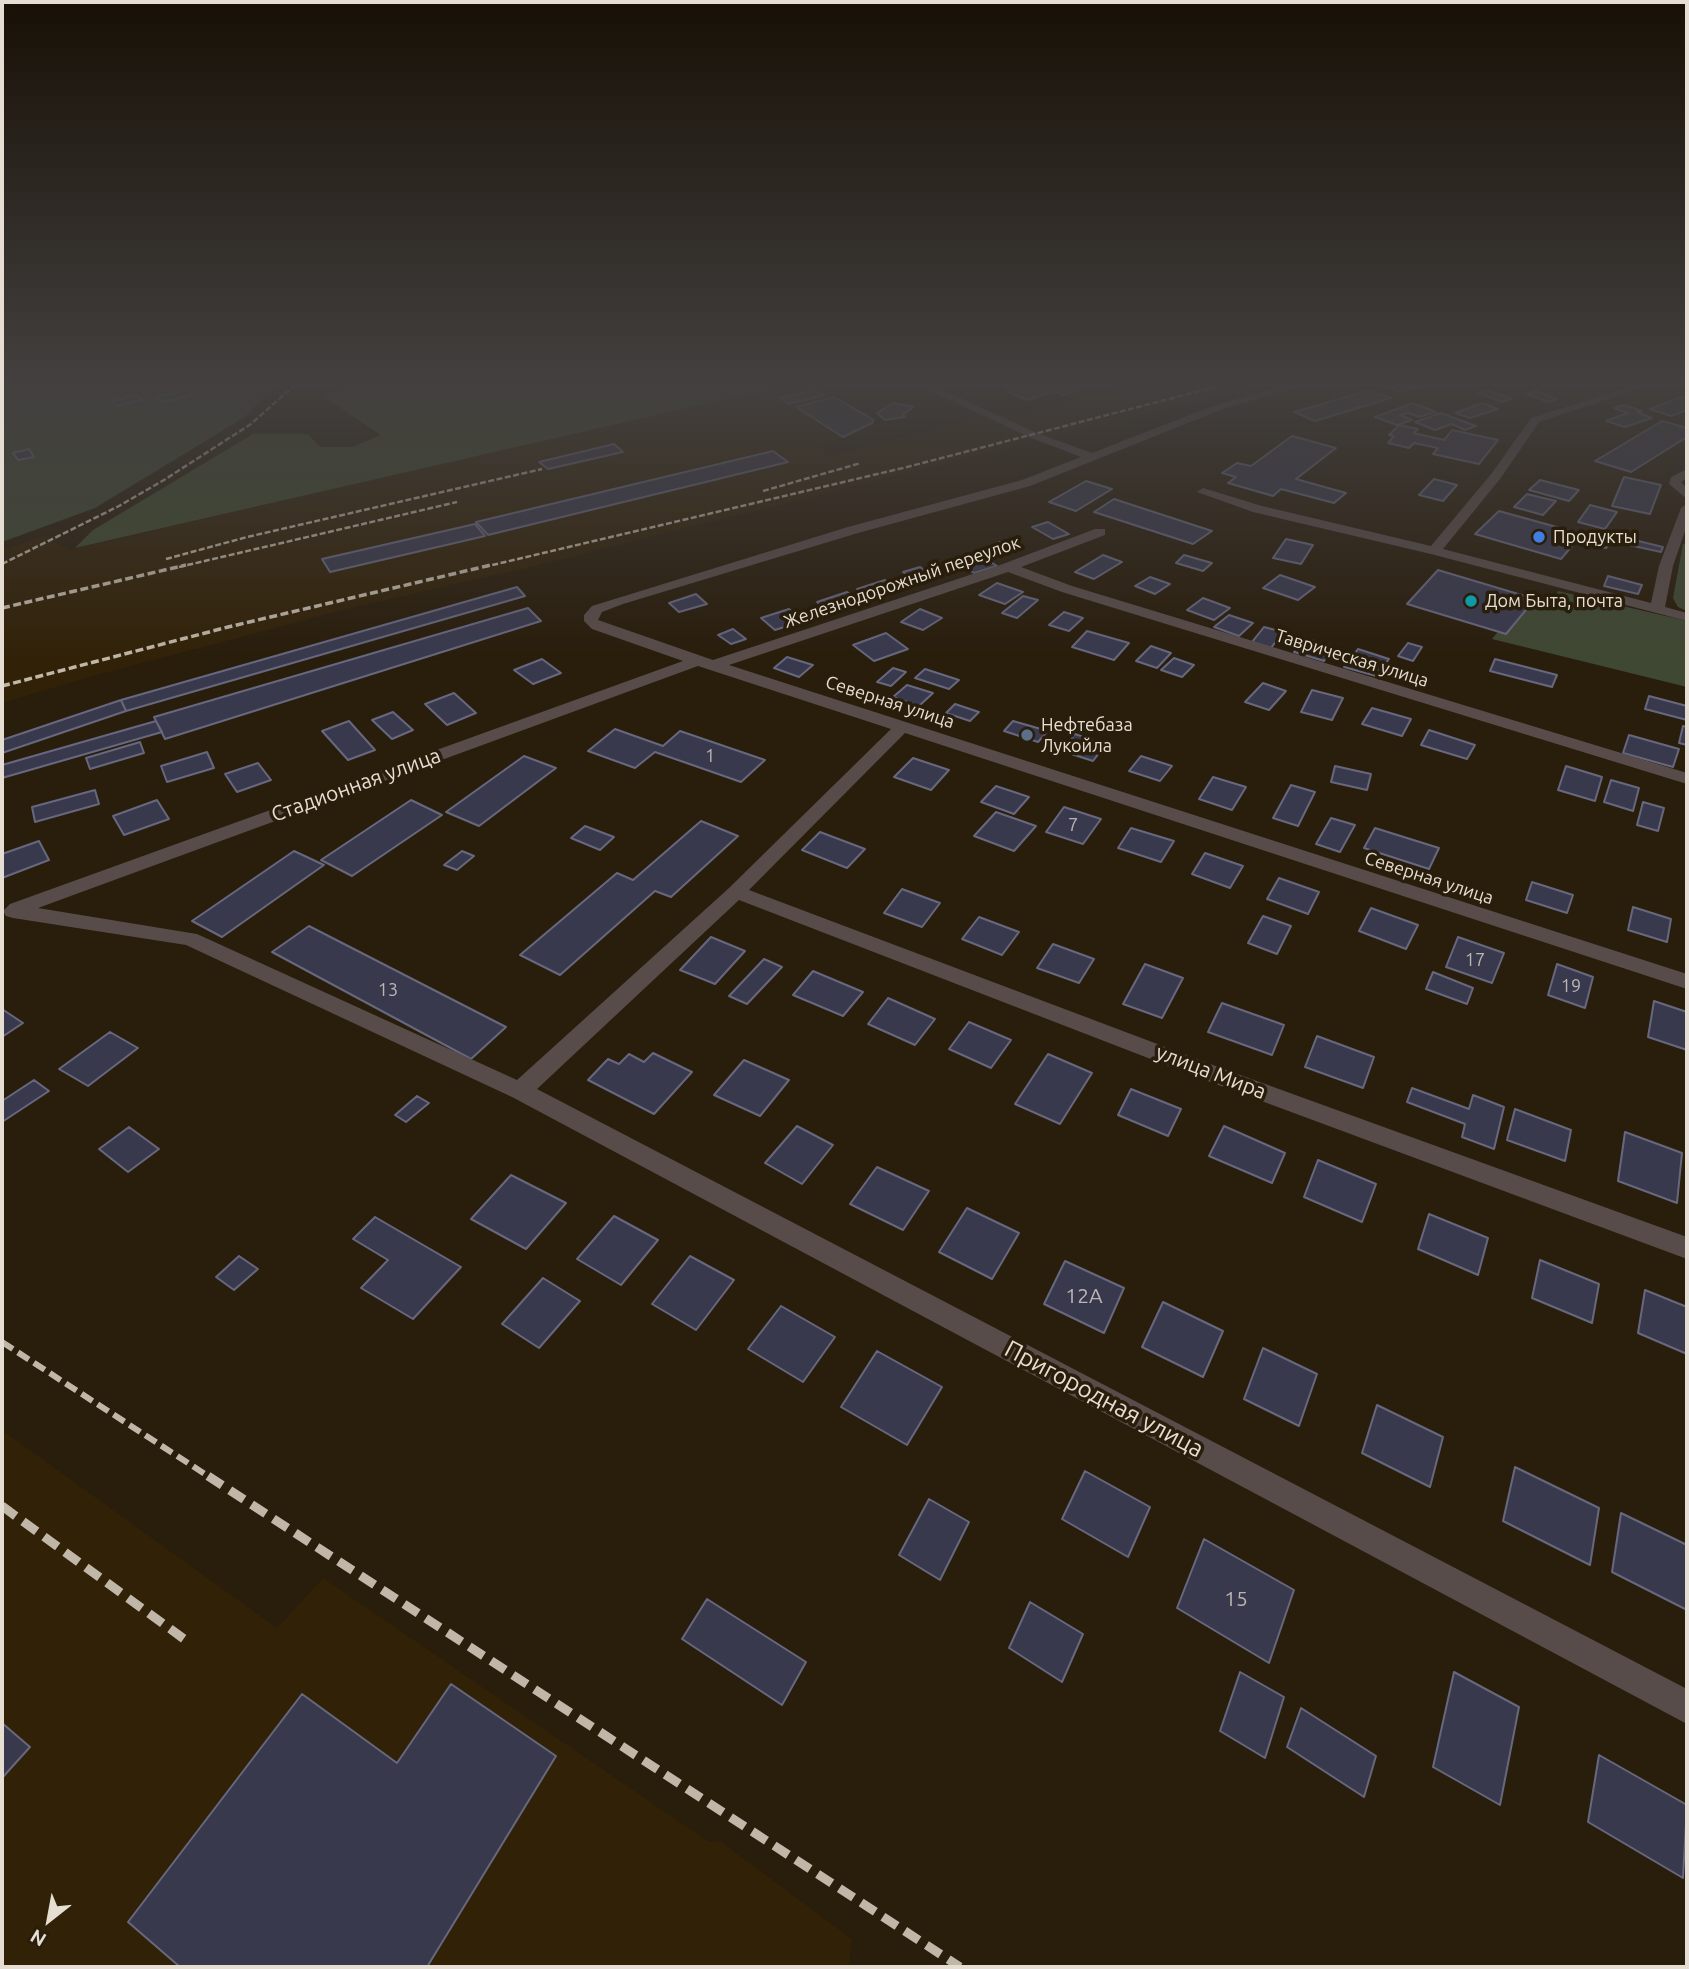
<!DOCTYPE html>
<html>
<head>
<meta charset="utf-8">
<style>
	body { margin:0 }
	#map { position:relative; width:1689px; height:1969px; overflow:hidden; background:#291d0b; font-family:Ubuntu,sans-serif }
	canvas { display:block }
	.frame { position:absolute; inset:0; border:4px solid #e6ded2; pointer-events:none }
	.north { position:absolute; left:14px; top:1885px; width:70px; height:70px; -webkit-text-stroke:5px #291d0b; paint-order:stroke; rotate:211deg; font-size:19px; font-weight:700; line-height:28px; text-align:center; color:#e6ded2 }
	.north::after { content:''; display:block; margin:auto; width:24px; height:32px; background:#e6ded2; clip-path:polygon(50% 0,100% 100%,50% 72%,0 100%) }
</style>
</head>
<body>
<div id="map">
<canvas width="1689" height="1969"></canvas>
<div class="frame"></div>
<div class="north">N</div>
</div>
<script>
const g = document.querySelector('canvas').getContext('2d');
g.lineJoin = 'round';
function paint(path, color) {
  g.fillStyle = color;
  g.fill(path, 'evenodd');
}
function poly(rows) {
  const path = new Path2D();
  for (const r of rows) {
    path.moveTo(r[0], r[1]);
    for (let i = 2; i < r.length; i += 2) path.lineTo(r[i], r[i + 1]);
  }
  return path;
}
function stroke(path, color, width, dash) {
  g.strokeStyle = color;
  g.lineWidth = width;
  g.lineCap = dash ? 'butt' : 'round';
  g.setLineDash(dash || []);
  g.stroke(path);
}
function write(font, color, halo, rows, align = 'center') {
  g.font = font + ' Ubuntu,sans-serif';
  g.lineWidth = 7;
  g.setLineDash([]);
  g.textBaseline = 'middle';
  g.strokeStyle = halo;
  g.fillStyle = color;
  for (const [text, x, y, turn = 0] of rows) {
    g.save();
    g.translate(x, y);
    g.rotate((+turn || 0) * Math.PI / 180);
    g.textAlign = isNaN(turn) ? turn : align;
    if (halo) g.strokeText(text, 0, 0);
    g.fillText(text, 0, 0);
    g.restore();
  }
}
paint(poly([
	[770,386,814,386,874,420,872,423,821,447,826,457,999,414,1049,407,1131,386,1270,386,1050,437,535,566,354,607,97,675,2,703,2,551,42,536,71,550],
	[2,1430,277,1628,323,1578,709,1842,721,1842,852,1939,849,1967,2,1967]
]), '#312107');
paint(poly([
	[2,386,274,386,245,417,95,508,2,542],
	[1687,543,1687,611,1678,607,1673,598,1683,544],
	[1558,591,1687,621,1687,687,1492,639,1521,603,1541,597,1554,599]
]), '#3f4833');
paint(poly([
	[360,386,782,386,75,548,93,530,253,434,307,434,321,447,352,447,381,435,324,397,339,389]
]), '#3e4a2d');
const building = poly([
	[1025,386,1073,386,1082,389,1063,395,1055,391,1027,400,1007,391,1025,386],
	[1385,386,1423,386,1402,392,1385,386],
	[186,390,193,395,162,402,156,397,186,390],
	[814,390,824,395,789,404,780,398,814,390],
	[1370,390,1391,398,1315,421,1294,412,1370,390],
	[1486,390,1512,399,1502,402,1477,393,1486,390],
	[1536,391,1558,399,1548,402,1527,394,1536,391],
	[136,395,142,400,117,406,112,401,136,395],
	[834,397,874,420,872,423,843,437,796,407,834,397],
	[1681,397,1687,399,1687,410,1671,416,1650,409,1681,397],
	[893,403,914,407,903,414,905,417,885,420,877,413,893,403],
	[1413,403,1436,412,1419,417,1408,413,1400,415,1412,420,1397,425,1375,417,1413,403],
	[1483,403,1498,409,1470,418,1455,413,1483,403],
	[1624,405,1642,411,1637,412,1652,418,1625,427,1606,421,1628,413,1614,408,1624,405],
	[1441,413,1476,426,1465,430,1452,424,1435,430,1415,422,1441,413],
	[1662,421,1687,428,1687,437,1631,472,1595,461,1662,421],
	[1399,425,1418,429,1414,433,1444,440,1452,430,1498,440,1479,464,1433,454,1438,448,1414,443,1409,448,1388,443,1394,436,1389,435,1399,425],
	[1292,436,1336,448,1296,479,1346,493,1334,503,1281,489,1273,496,1228,483,1236,477,1222,473,1237,463,1251,466,1292,436],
	[614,444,623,452,548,469,539,462,614,444],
	[29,449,34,457,18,460,13,453,29,449],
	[773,451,788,462,488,535,476,522,773,451],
	[1624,477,1661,485,1650,514,1612,506,1624,477],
	[1434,479,1457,485,1443,501,1419,495,1434,479],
	[1540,480,1579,490,1569,501,1529,490,1540,480],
	[1086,481,1112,489,1076,511,1049,502,1086,481],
	[1527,494,1556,501,1543,515,1514,507,1527,494],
	[1114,499,1212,531,1193,544,1094,512,1114,499],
	[1590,505,1617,512,1605,529,1578,522,1590,505],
	[1499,511,1611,542,1606,548,1577,540,1561,559,1475,534,1499,511],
	[1048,522,1069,534,1053,539,1032,527,1048,522],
	[475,524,485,536,330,572,322,559,475,524],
	[1618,536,1663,547,1661,552,1615,542,1618,536],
	[1286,539,1313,545,1301,564,1273,558,1286,539],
	[1000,542,1017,550,1005,554,989,546,1000,542],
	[977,553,997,566,974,573,955,560,977,553],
	[1103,555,1122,562,1094,579,1075,572,1103,555],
	[1184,555,1212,563,1203,571,1176,563,1184,555],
	[920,567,936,578,919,583,903,572,920,567],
	[1438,570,1535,599,1506,634,1407,604,1438,570],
	[1280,575,1315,587,1298,600,1263,588,1280,575],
	[1608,576,1642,585,1638,594,1604,586,1608,576],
	[1150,577,1170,584,1155,594,1135,586,1150,577],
	[885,580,899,589,871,599,857,589,885,580],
	[997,583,1023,592,1005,604,979,595,997,583],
	[517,587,525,596,126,711,121,700,517,587],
	[847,592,862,602,831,613,817,602,847,592],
	[696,594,707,604,679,612,669,603,696,594],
	[1023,596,1038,600,1017,618,1002,613,1023,596],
	[1203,598,1230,608,1214,620,1187,610,1203,598],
	[528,608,541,621,165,739,154,717,528,608],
	[789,609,803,621,775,630,761,618,789,609],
	[920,609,942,618,923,630,901,622,920,609],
	[1064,612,1083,618,1069,631,1049,625,1064,612],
	[1229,615,1253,623,1239,636,1214,627,1229,615],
	[1264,627,1283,632,1271,648,1252,642,1264,627],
	[733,629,746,639,731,644,718,635,733,629],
	[1087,631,1129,643,1114,660,1072,647,1087,631],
	[886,633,908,649,874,661,853,645,886,633],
	[1304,638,1334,647,1324,661,1294,652,1304,638],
	[1408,643,1422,647,1413,661,1398,656,1408,643],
	[1151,646,1171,653,1157,668,1136,661,1151,646],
	[1358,649,1389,659,1376,676,1344,667,1358,649],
	[787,657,813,665,799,677,774,668,787,657],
	[1174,658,1194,665,1182,677,1161,670,1174,658],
	[542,659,561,673,533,684,514,670,542,659],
	[1495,659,1557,675,1552,687,1490,671,1495,659],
	[893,668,906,672,891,686,877,682,893,668],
	[925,669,959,680,949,689,915,678,925,669],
	[1263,683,1286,691,1269,710,1245,702,1263,683],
	[907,685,933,693,919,706,893,697,907,685],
	[1312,690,1343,698,1332,720,1301,712,1312,690],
	[454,693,476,713,447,725,425,704,454,693],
	[1649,696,1687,706,1687,720,1645,709,1649,696],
	[121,700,126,711,2,753,2,740,121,700],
	[955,704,979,712,970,721,946,713,955,704],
	[1372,708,1411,719,1402,736,1362,724,1372,708],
	[393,712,413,730,392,739,372,720,393,712],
	[156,721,162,732,2,778,2,765,156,721],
	[349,721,375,750,348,760,322,731,349,721],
	[1013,721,1048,731,1038,742,1004,731,1013,721],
	[1683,726,1687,727,1687,745,1679,743,1683,726],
	[615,729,663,746,680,731,765,760,741,782,655,752,635,768,588,751,615,729],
	[1429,730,1475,745,1467,759,1421,745,1429,730],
	[1075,734,1106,744,1093,761,1062,751,1075,734],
	[1629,735,1679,749,1673,767,1623,753,1629,735],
	[140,742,144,753,90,769,86,758,140,742],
	[207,752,214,768,167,782,161,766,207,752],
	[524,756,556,768,479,826,446,812,524,756],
	[1141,756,1172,766,1160,781,1129,771,1141,756],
	[913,758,949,770,931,790,894,777,913,758],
	[258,763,271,780,237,792,225,774,258,763],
	[1335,766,1371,774,1367,790,1331,782,1335,766],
	[1566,766,1602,777,1595,801,1558,790,1566,766],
	[1213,777,1246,787,1232,810,1199,799,1213,777],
	[1611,780,1639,788,1633,811,1604,802,1611,780],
	[1291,785,1315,792,1298,826,1273,818,1291,785],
	[996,786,1029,797,1014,814,981,802,996,786],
	[95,790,99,804,35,822,32,807,95,790],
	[157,800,169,819,124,835,113,816,157,800],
	[411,800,442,815,352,876,321,860,411,800],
	[1643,802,1664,808,1658,831,1637,825,1643,802],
	[1064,807,1101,819,1083,844,1046,832,1064,807],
	[996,812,1036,826,1014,851,974,836,996,812],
	[1331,818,1355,825,1340,852,1316,844,1331,818],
	[701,821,738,836,671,897,655,891,560,975,520,955,617,873,633,880,701,821],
	[585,826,614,837,600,850,571,838,585,826],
	[1131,828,1174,841,1161,862,1118,848,1131,828],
	[1375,828,1439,848,1429,869,1364,848,1375,828],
	[820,832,865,849,847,868,802,850,820,832],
	[39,841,49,860,2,878,2,854,39,841],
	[294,851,324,865,222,937,192,921,294,851],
	[462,851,474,856,457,870,444,865,462,851],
	[1205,853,1243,866,1230,888,1192,874,1205,853],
	[1279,878,1319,892,1308,914,1267,899,1279,878],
	[1532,882,1573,895,1567,913,1526,900,1532,882],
	[902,889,940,903,922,927,884,913,902,889],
	[1633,907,1671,919,1667,942,1628,930,1633,907],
	[1371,908,1418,925,1406,949,1359,931,1371,908],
	[1263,916,1291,926,1277,954,1248,943,1263,916],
	[979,917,1019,932,1002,955,962,939,979,917],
	[309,926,506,1027,471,1059,272,952,309,926],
	[711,937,745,951,715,984,680,970,711,937],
	[1458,937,1504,953,1492,983,1446,967,1458,937],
	[1053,944,1094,959,1079,983,1037,968,1053,944],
	[764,959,782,967,747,1004,729,996,764,959],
	[1145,964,1183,978,1162,1018,1123,1004,1145,964],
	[1557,964,1593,977,1585,1008,1548,995,1557,964],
	[813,971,863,992,843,1016,793,995,813,971],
	[1433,972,1473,988,1467,1004,1426,989,1433,972],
	[888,998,935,1019,915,1045,868,1024,888,998],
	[1654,1001,1687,1012,1687,1050,1648,1037,1654,1001],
	[1222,1003,1284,1025,1272,1055,1208,1032,1222,1003],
	[2,1009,23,1023,2,1037,2,1009],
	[969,1022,1011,1040,991,1068,949,1049,969,1022],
	[110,1032,138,1048,88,1086,59,1069,110,1032],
	[1317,1036,1374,1057,1363,1088,1305,1067,1317,1036],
	[653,1053,692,1072,654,1114,588,1080,608,1059,619,1064,629,1054,644,1062,653,1053],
	[1048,1054,1092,1073,1060,1124,1015,1104,1048,1054],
	[744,1060,789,1080,760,1116,714,1095,744,1060],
	[34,1080,49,1091,2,1122,2,1101,34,1080],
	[1412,1088,1469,1109,1473,1095,1504,1107,1494,1149,1462,1137,1465,1124,1407,1102,1412,1088],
	[1131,1089,1181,1109,1168,1136,1118,1115,1131,1089],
	[417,1096,429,1103,406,1122,395,1115,417,1096],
	[1515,1109,1571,1130,1565,1161,1507,1140,1515,1109],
	[797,1126,833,1145,802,1184,765,1163,797,1126],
	[1224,1126,1285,1153,1272,1183,1209,1156,1224,1126],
	[129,1127,159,1149,128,1172,99,1149,129,1127],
	[1625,1132,1682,1153,1677,1203,1618,1181,1625,1132],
	[1318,1160,1376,1184,1362,1222,1304,1197,1318,1160],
	[877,1167,929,1191,903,1230,850,1204,877,1167],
	[511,1175,566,1203,526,1249,471,1219,511,1175],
	[967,1208,1019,1233,992,1279,939,1252,967,1208],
	[1429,1214,1488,1238,1478,1275,1418,1249,1429,1214],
	[614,1216,658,1240,621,1285,577,1259,614,1216],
	[375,1217,461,1267,413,1319,361,1288,388,1260,353,1239,375,1217],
	[239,1256,258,1269,234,1290,216,1277,239,1256],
	[690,1256,734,1280,696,1330,652,1304,690,1256],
	[1540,1260,1599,1284,1592,1323,1532,1298,1540,1260],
	[1065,1261,1124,1288,1104,1333,1044,1304,1065,1261],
	[543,1278,580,1301,539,1348,502,1324,543,1278],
	[1645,1290,1687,1307,1687,1354,1638,1333,1645,1290],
	[1163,1302,1223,1331,1203,1377,1142,1347,1163,1302],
	[781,1306,835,1337,803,1382,748,1349,781,1306],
	[1263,1348,1317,1374,1299,1426,1244,1399,1263,1348],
	[877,1351,942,1387,907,1445,841,1407,877,1351],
	[1377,1405,1443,1437,1430,1487,1362,1453,1377,1405],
	[1515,1467,1599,1508,1590,1565,1503,1521,1515,1467],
	[1085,1471,1150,1507,1128,1557,1062,1519,1085,1471],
	[929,1499,969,1522,940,1580,899,1555,929,1499],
	[1621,1513,1687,1545,1687,1610,1612,1572,1621,1513],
	[1204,1539,1294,1590,1269,1663,1177,1608,1204,1539],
	[707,1599,806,1662,782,1705,682,1639,707,1599],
	[1030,1602,1083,1634,1062,1682,1009,1648,1030,1602],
	[1240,1672,1284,1697,1265,1758,1220,1731,1240,1672],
	[1454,1672,1519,1707,1500,1805,1433,1767,1454,1672],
	[451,1684,556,1756,427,1967,180,1967,128,1922,302,1694,397,1763,451,1684],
	[1301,1708,1376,1756,1364,1797,1287,1747,1301,1708],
	[2,1723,30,1747,2,1778,2,1723],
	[1599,1755,1687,1805,1683,1878,1588,1822,1599,1755]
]);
paint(building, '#39394e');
stroke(building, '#67677e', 2);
paint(poly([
	[920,386,934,386,1037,433,1092,453,1215,405,1285,386,1302,386,1223,409,1030,486,858,533,623,604,602,612,598,620,713,660,1003,564,1095,529,1105,529,1105,535,1021,567,1072,586,1687,773,1687,784,1062,592,1008,572,729,665,1687,974,1687,989,905,733,749,890,1221,1068,1687,1237,1687,1259,1205,1080,739,900,537,1089,1687,1689,1687,1724,512,1097,186,945,13,918,6,916,3,911,10,904,683,661,592,629,584,621,584,615,592,606,848,527,1022,480,1081,457,1029,437,920,386],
	[698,666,891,729,729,888,517,1080,197,934,38,908,698,666],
	[1632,386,1648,386,1539,422,1500,479,1443,549,1651,603,1659,566,1681,508,1687,504,1687,525,1673,566,1665,607,1687,613,1687,621,1431,554,1253,512,1197,492,1203,488,1262,506,1431,546,1492,473,1531,418,1632,386],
	[1687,469,1687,478,1681,482,1687,488,1687,499,1669,484,1671,477,1687,469]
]), '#584c4a');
stroke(poly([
	[763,491,861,463],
	[166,559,247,537,542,469],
	[2,564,119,506,164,480,251,424,294,386],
	[179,567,457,502],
	[484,567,907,467,1219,386]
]), '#c0b7a9', 2.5, [6, 2.5]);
stroke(poly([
	[2,608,186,565],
	[2,686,228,627,491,565]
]), '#c0b7a9', 3.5, [8, 3.5]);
stroke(poly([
	[2,1342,211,1478]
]), '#c0b7a9', 6, [13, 6]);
stroke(poly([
	[208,1476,960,1967],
	[2,1506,184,1639]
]), '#c0b7a9', 9, [17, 9]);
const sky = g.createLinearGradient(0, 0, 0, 662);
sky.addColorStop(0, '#171006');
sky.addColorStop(0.58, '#43403f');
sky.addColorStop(1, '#43403f00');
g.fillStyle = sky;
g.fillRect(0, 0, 1689, 662);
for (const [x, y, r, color] of [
	[1539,537,7,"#3f7fe0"],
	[1471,601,7,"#0f9aa8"],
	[1027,735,7,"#5c6f8a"]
]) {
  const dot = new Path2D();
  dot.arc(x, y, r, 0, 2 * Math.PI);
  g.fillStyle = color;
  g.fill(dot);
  stroke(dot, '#291d0b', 2.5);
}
write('18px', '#e6ded2', '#291d0b', [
	["Продукты",1553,537],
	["Дом Быта, почта",1485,601],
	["Нефтебаза",1041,725],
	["Лукойла",1041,746]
], 'left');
write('18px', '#e6ded2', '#291d0b', [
	["Железнодорожный переулок",902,582,-19],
	["Таврическая улица",1352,658,17],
	["Северная улица",890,702,18],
	["Северная улица",1429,878,18]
]);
write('18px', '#bbb5b1', null, [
	["1",710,756],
	["7",1073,825],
	["17",1475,960],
	["19",1571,986],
	["13",388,990]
]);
write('21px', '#e6ded2', '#291d0b', [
	["Стадионная улица",356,785,-20],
	["улица Мира",1211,1072,21]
]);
write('21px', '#bbb5b1', null, [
	["12А",1084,1296],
	["15",1236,1599]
]);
write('24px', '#e6ded2', '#291d0b', [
	["Пригородная улица",1104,1399,28]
]);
</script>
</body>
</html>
